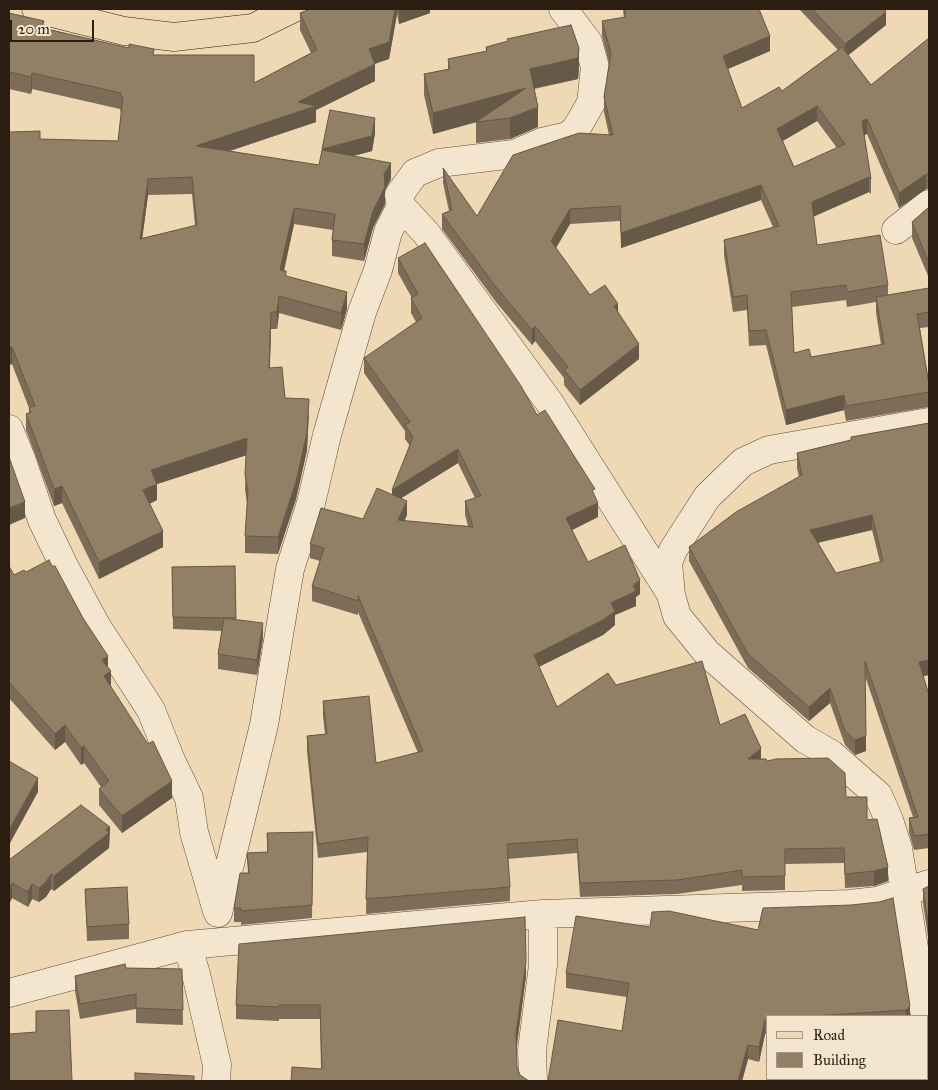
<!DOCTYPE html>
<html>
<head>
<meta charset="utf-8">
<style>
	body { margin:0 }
	#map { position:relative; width:938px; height:1090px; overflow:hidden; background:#eed9b4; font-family:"IM FELL Great Primer",serif }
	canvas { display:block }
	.frame { position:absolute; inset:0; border:10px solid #2c1d11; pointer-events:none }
	.legend { position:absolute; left:766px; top:1015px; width:162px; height:65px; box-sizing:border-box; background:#f4e6ce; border:1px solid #a49682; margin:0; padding:6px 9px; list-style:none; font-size:15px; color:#2c1d11 }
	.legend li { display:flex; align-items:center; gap:10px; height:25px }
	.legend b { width:25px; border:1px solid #a49682 }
	.scale { position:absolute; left:10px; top:20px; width:84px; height:22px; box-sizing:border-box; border:2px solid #2c1d11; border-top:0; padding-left:6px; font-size:15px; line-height:18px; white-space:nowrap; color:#2c1d11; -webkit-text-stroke:4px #f4e6ce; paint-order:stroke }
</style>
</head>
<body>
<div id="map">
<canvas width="938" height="1090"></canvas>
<div class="frame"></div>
<ul class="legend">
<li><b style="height:6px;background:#eed9b4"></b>Road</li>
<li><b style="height:14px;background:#917f66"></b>Building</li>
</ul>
<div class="scale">20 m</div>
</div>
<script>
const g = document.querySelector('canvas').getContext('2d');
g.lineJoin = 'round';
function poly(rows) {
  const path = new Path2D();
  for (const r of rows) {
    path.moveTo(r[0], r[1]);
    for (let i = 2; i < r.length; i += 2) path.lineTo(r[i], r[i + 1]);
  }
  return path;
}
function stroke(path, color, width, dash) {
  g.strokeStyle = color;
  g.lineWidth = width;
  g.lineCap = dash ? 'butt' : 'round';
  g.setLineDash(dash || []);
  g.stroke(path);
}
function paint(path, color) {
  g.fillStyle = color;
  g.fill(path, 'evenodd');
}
const minor = poly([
	[401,206,426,233,549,402,669,591],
	[896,230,929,204],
	[9,429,22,461,42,520,65,568,97,627,151,710,170,758,189,798,194,832,217,911],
	[218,913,264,725,290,569,311,503,327,435,362,312,378,270,388,232,401,206,399,195,415,173,439,163,514,154,542,142,568,136,576,129,591,103,595,67,588,42,563,9],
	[187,945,196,974,217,1065,216,1081],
	[9,993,187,945,543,914,849,904,877,901,929,884],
	[925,1016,898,848,889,820,878,795,831,754,805,739,707,653,677,616,671,595,668,563,673,550,707,497,743,462,769,450,929,422],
	[927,1025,929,1050],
	[533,1081,532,1050,543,965,543,914]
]);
const major = poly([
	[36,9,124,31,174,37,253,28,292,9]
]);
stroke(minor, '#5c4c3a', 29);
stroke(major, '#2c1d11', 29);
stroke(minor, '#f4e6ce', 28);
stroke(major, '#eed9b4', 28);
paint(poly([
	[311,9,430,9,430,13,399,24,397,14,389,59,375,63,375,81,316,110,316,122,230,151,319,165,375,133,372,151,353,156,391,179,385,190,385,204,373,228,364,261,332,256,332,240,333,230,294,224,284,271,286,276,347,309,341,330,279,313,277,329,271,329,270,368,285,398,309,416,307,450,296,499,278,554,245,553,245,536,247,503,245,490,246,455,157,484,157,500,149,504,163,547,99,579,62,503,54,506,26,430,26,414,29,413,29,408,12,364,9,365,9,132,40,139,118,141,121,114,120,109,32,89,31,94,9,89,9,13,44,28,154,55,254,83,311,53,300,30,300,13],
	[192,194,195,226,142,238,148,195],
	[623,9,759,9,770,51,728,69,742,108,782,91,838,50,799,9,888,9,885,11,886,25,848,55,871,85,929,38,929,189,926,189,899,208,867,134,864,135,871,179,871,194,869,192,813,217,817,245,888,285,888,295,929,288,929,327,920,328,929,384,929,407,846,421,844,410,786,425,766,345,749,346,747,310,733,312,724,255,724,240,773,227,761,200,621,248,620,221,570,224,556,248,590,295,618,312,639,359,580,405,564,385,564,378,535,341,532,345,496,302,442,229,442,214,449,211,443,183,443,168,477,216,609,135,604,112,604,97,609,63,602,36,602,21,624,18],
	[817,121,837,148,794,167,783,141],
	[846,300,847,307,876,302,876,312,881,345,811,357,794,353,792,307],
	[486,47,579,68,578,79,534,89,538,127,510,139,476,143,476,122,477,122,433,134,424,95,424,74,448,69,448,59,486,51],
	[929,207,929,278,912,238,912,222],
	[398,258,537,415,595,496,598,517,572,530,588,562,640,594,636,597,636,606,615,615,615,625,603,635,539,667,557,707,616,685,720,725,761,759,846,797,867,820,888,881,874,886,845,888,844,863,785,864,785,890,742,891,742,885,677,894,580,897,577,853,508,859,510,887,510,901,366,914,367,852,318,858,307,751,307,736,325,734,323,716,323,701,376,763,418,753,358,612,358,615,312,601,312,586,320,561,310,558,310,544,363,519,392,495,410,446,405,439,405,431,364,373,364,358,416,322,411,313,411,298,412,298,398,273],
	[458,463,475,498,465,501,465,515,468,526,404,521,407,515,401,498],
	[929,423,929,675,923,676,929,695,929,848,914,850,909,832,909,818,913,817,865,676,866,751,855,755,845,745,830,703,809,721,748,668,689,561,689,547,799,477,797,468,797,453,851,440,851,437],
	[872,530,880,562,836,573,818,543],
	[9,566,14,575,26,572,108,667,111,687,172,798,122,833,99,805,99,789,101,787,84,763,81,765,65,742,55,750,9,698],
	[235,566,236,619,263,638,257,675,218,669,218,654,222,631,173,629,172,567],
	[110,827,109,848,54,891,51,889,46,897,39,902,32,899,28,907,12,898,9,904,9,860],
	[313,832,312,918,241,925,241,922,234,922,234,908,248,873,247,853,267,852,267,833],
	[929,886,929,944,923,903,923,889],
	[85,889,129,924,129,939,87,941],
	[851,905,910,1016,767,1016,767,1034,765,1034,759,1062,748,1059,742,1081,548,1081,622,1031,627,997,566,988,566,973,650,927,758,930],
	[126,968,182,969,183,1025,136,1023,136,1009,80,1019,75,991,75,976],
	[526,976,517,1046,321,1069,320,1019,279,1019,279,1021,236,1019,236,1005]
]), '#7d6d58');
paint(poly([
	[395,9,397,9,397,14,389,59,369,66,369,49],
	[399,9,430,9,430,13,399,24],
	[886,12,886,25,845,58,845,44],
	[770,36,770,51,723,71,723,56],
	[579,48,579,68,578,79,530,89,530,69],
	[375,64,375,81,316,110,316,122,196,162,196,146,298,102],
	[32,73,32,89,31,94,31,77],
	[526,88,526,108,433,134,433,113],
	[817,106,817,121,777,144,777,129],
	[538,107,538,127,510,139,510,118],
	[375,118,375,133,372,151,322,164,322,149],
	[867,119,867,134,862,136,862,121],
	[391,163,391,179,385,190,385,204,373,228,364,261,364,244,373,211,384,174],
	[926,174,926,189,899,208,899,193],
	[869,177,869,192,812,217,812,202],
	[148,179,148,195,140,256,140,239],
	[761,185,761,200,621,248,621,233],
	[294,208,294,224,280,287,280,270],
	[570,209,570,224,551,256,551,241],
	[347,292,347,309,341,330,341,313],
	[279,296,279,313,277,329,277,312],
	[618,304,618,319,614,306],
	[271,312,271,329,269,385,269,368],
	[535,326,535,341,532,345,532,330],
	[639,344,639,359,580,405,580,390],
	[12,347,12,364,9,365,9,348],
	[844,395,844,410,786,425,786,410],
	[309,399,307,450,296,499,278,554,278,537],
	[247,438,247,455,157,484,157,500,143,507,143,490,151,470],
	[458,449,458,463,392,504,392,490],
	[62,486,62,503,54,506,54,489],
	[407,501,407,515,398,535,398,520],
	[25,502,25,518,9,525,9,508],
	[598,503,598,517,566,533,566,518],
	[872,515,872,530,810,544,810,530],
	[163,531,163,547,99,579,99,562],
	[640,580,640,594,636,597,636,606,615,615,615,625,603,635,534,669,534,655,611,603],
	[263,623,263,638,257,675,257,660],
	[108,656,108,672,102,660],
	[929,660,929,675,919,677,919,662],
	[111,671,111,688,104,676],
	[830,688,830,703,809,721,809,707],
	[65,725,65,742,55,750,55,734],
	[866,736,866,751,855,755,855,740],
	[84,746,84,763,81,765,81,748],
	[761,748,761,762,748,759],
	[38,778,38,792,9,845,9,830],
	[172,781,172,798,122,833,122,816],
	[110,827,109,848,54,891,54,876],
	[888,867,888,881,874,886,874,871],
	[51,874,51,889,46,897,39,902,39,888],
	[12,883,12,898,9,904,9,889],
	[32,884,32,899,28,907,28,892],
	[526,961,526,976,516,1048,516,1034],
	[910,1006,910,1016,906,1016,906,1010],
	[765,1020,765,1034,759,1062,759,1047],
	[748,1045,748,1059,742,1081,738,1081]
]), '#665947');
const building = poly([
	[311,9,395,9,389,42,369,49,375,64,298,102,316,106,196,146,319,165,322,150,391,163,384,174,385,187,373,211,364,244,332,240,335,214,294,208,280,270,286,271,286,276,347,292,341,313,279,296,277,312,271,312,269,368,282,367,285,398,309,399,307,433,296,482,278,537,245,536,248,492,245,474,247,438,151,470,157,484,143,490,163,531,99,562,62,486,54,489,26,414,31,412,29,408,35,406,12,347,9,348,9,132,40,131,40,139,118,141,123,97,120,97,121,93,32,73,31,77,9,72,9,13,44,21,42,28,129,48,129,44,154,49,153,55,254,55,254,83,317,50,300,13,311,9],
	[192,177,197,225,140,239,148,179,192,177],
	[625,9,759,9,770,36,723,56,742,108,779,87,782,91,842,47,871,85,929,38,929,174,926,174,899,193,867,119,862,121,871,179,869,177,812,202,817,245,880,235,888,285,847,292,846,285,791,292,794,353,809,349,811,357,884,344,876,297,929,288,929,312,917,314,929,384,929,392,846,406,844,395,786,410,766,330,749,331,747,295,733,297,724,240,779,226,761,185,621,233,620,206,570,209,551,241,590,295,605,285,618,304,614,306,639,344,580,390,564,370,568,367,535,326,532,330,496,287,442,214,452,210,443,168,477,216,513,155,579,133,613,135,604,97,611,53,602,21,625,17,625,9],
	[817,106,845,144,794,167,777,129,817,106],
	[812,9,884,9,886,12,845,44,812,9],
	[571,25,579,48,578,58,530,69,538,107,510,118,476,122,526,88,433,113,424,74,450,69,448,59,487,51,486,47,508,41,507,39,571,25],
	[330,110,375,118,372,136,322,149,330,110],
	[929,207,929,263,912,222,929,207],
	[425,243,521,386,537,415,545,410,595,489,592,490,598,503,566,518,588,562,625,545,640,580,633,585,636,591,611,603,615,611,603,620,534,655,557,707,608,673,616,685,702,661,720,725,745,714,761,748,748,759,766,759,767,761,776,759,828,758,845,773,846,797,867,797,867,820,877,819,888,867,874,871,845,874,844,848,785,849,785,876,742,877,742,870,677,880,580,883,577,839,507,844,510,887,366,899,368,837,318,844,307,736,327,734,323,701,369,696,376,763,423,751,358,596,358,601,312,586,324,548,310,544,321,508,363,519,377,488,407,501,398,520,473,527,465,501,481,496,458,449,392,490,413,437,405,425,410,422,364,358,422,318,411,298,418,294,398,258,425,243],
	[929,423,929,660,919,662,929,695,929,834,914,836,909,818,918,817,865,661,866,736,855,740,845,731,830,688,809,707,748,654,689,547,736,512,802,475,797,453,851,440,851,437,929,423],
	[872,515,883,561,836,573,810,530,872,515],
	[9,457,25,502,9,508,9,457],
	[49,560,52,566,55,566,83,618,108,656,102,660,111,671,104,676,148,744,153,741,172,781,122,816,99,789,109,781,84,746,81,748,65,725,55,734,9,682,9,566,14,575,24,570,26,572,49,560],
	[235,566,236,618,173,617,172,567,235,566],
	[224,618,263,623,257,660,218,654,224,618],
	[9,761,38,778,9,830,9,761],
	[81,805,110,827,106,829,109,833,54,876,51,874,46,882,39,888,32,884,28,892,12,883,9,889,9,860,81,805],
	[313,832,312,905,241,911,241,908,234,908,240,873,249,873,247,853,268,852,267,833,313,832],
	[929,886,929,930,923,889,929,886],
	[127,887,129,924,87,927,85,889,127,887],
	[893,898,910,1006,906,1010,815,1016,767,1016,767,1020,765,1020,759,1047,748,1045,738,1081,548,1081,558,1020,622,1031,629,983,566,973,576,916,650,927,652,912,669,911,758,930,763,908,851,905,879,902,893,898],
	[525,917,526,961,516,1034,517,1067,520,1075,529,1081,291,1081,292,1067,322,1069,320,1005,279,1005,279,1007,236,1005,239,944,525,917],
	[125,964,126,968,182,969,183,1010,136,1008,136,994,80,1004,75,976,125,964],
	[69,1010,72,1081,9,1081,9,1034,36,1032,36,1011,69,1010],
	[135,1073,194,1076,194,1081,135,1081,135,1073],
	[846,1079,922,1079,922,1081,846,1081,846,1079]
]);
paint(building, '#917f66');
stroke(building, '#665947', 1);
</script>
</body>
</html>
